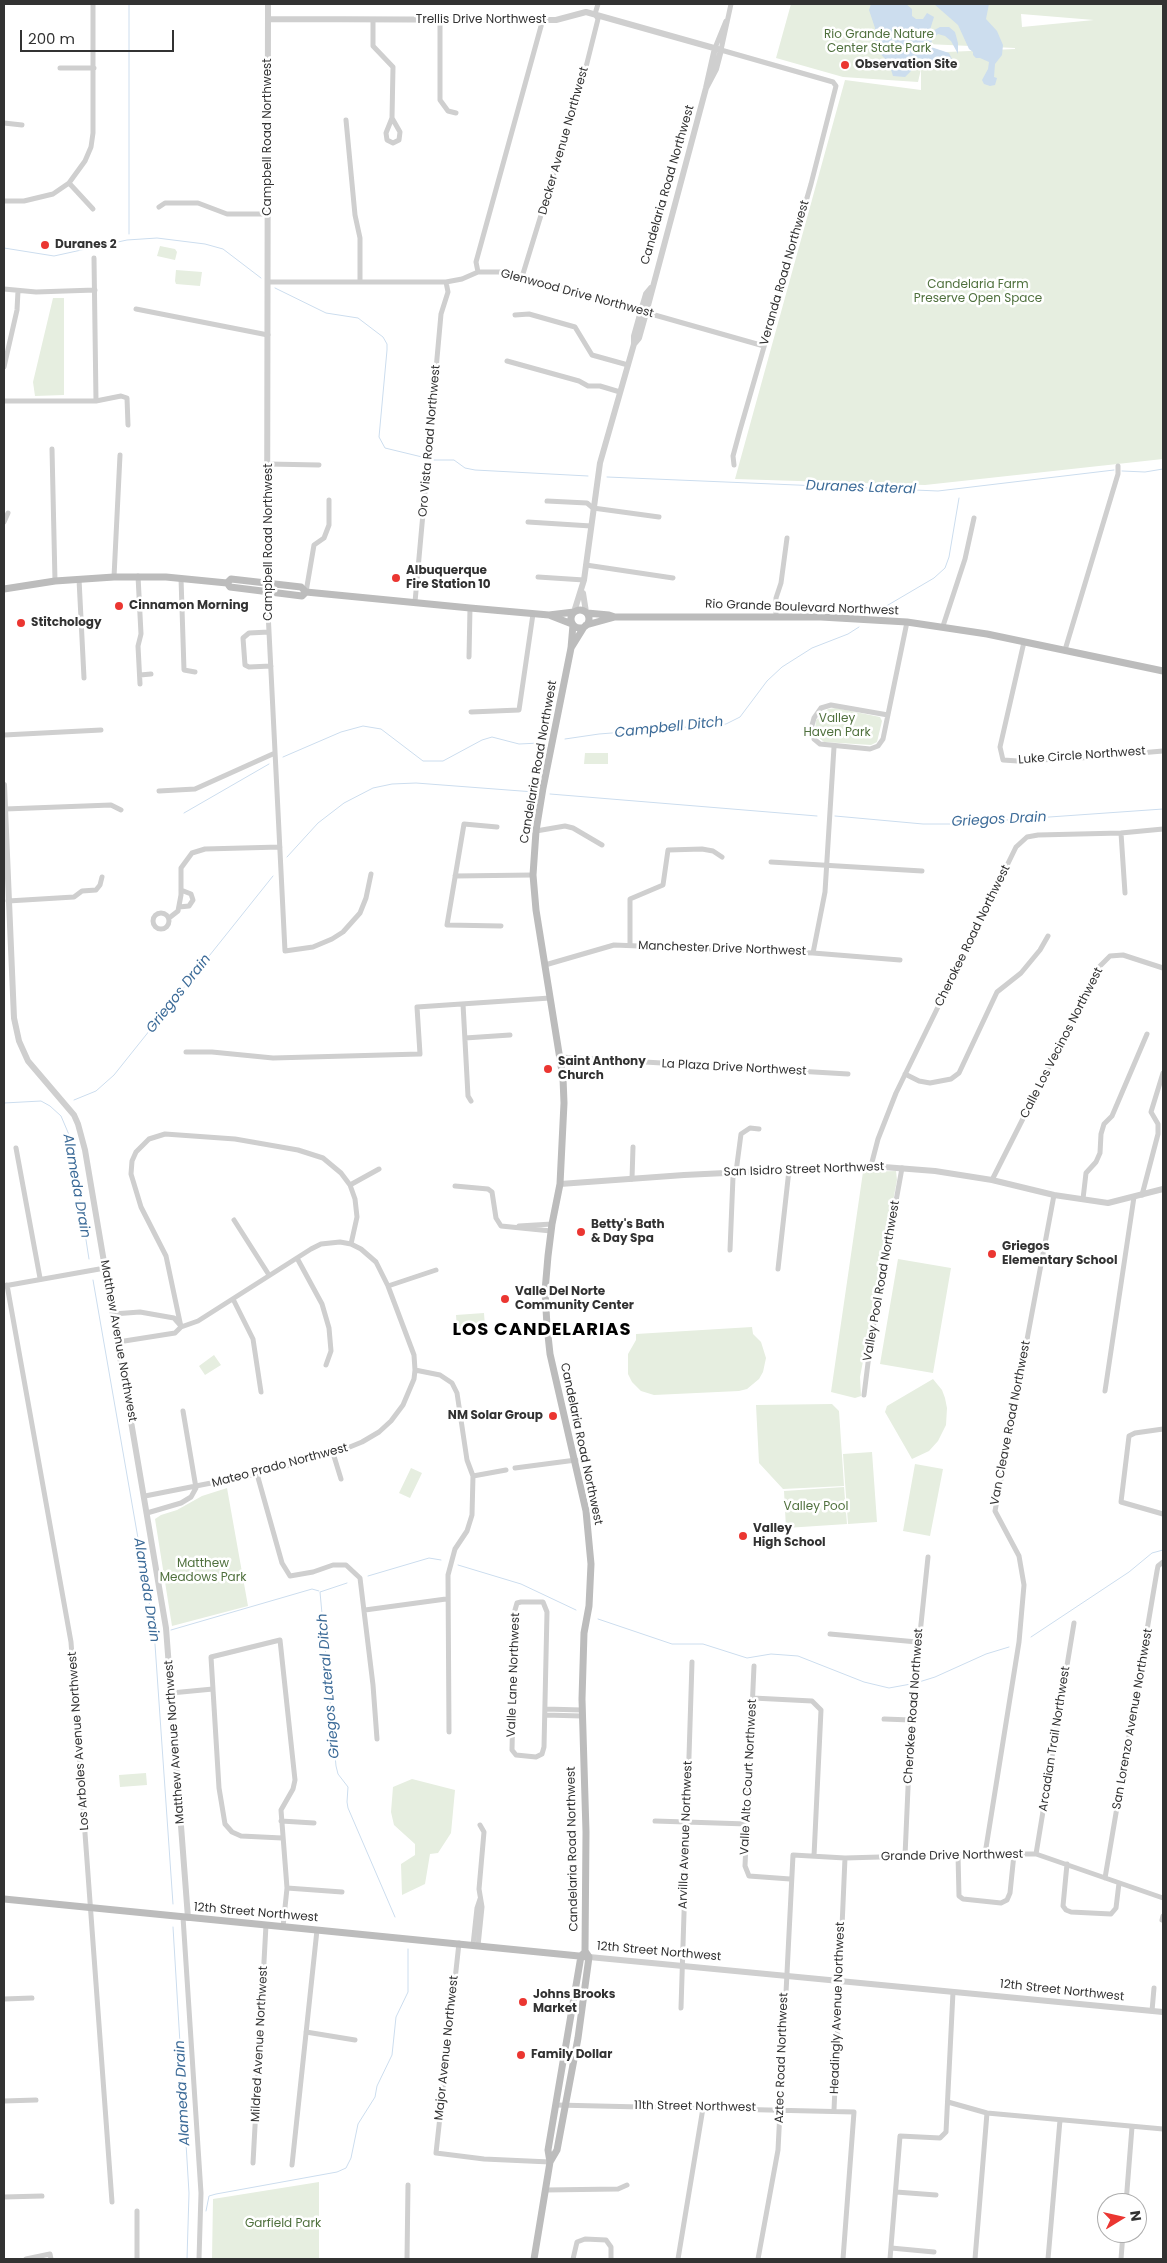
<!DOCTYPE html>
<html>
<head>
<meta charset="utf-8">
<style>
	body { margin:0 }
	#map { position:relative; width:1167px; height:2263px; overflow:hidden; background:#fff; font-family:Poppins,sans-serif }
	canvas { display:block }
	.frame { position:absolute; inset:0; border:5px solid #323232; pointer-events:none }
	.north { position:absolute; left:1097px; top:2193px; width:50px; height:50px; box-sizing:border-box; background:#fff; border:1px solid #adadad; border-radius:50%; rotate:81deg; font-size:14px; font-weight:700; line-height:20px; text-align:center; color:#323232 }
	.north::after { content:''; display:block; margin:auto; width:18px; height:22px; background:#eb3631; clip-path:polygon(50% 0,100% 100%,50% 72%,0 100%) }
	.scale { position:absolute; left:20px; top:30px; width:154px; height:22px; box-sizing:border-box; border:2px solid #323232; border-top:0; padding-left:6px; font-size:15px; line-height:18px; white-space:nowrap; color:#323232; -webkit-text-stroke:4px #fff; paint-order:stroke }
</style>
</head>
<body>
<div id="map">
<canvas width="1167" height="2263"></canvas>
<div class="frame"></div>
<div class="north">N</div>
<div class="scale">200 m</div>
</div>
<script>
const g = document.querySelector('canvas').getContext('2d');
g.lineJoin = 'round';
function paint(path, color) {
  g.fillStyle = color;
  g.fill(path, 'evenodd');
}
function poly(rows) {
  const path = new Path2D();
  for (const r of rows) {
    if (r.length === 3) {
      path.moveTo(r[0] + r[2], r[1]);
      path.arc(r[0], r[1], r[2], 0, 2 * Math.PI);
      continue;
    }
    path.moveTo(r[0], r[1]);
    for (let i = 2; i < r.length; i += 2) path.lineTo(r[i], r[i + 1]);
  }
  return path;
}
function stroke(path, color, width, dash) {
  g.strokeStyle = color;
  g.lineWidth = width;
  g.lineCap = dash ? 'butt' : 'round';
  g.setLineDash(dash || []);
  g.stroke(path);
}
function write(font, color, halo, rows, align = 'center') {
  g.font = font + ' Poppins,sans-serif';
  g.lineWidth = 5;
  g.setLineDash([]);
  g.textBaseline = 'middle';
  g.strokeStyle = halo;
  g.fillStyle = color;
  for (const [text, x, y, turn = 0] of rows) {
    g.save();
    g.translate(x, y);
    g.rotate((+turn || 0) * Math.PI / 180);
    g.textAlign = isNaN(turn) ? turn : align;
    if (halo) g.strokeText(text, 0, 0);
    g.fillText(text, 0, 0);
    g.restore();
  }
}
paint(poly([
	[791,4,1163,4,1163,459,925,485,735,479,845,80,921,90,921,69,918,82,843,77,776,58],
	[1021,14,1094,20,1022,27],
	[926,44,1015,48,1015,49,924,53],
	[160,246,175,249,177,252,175,260,157,256],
	[176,270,202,272,200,286,176,284,175,281],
	[53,298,64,298,64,395,35,396,33,382],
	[836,708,880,717,882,721,877,742,871,745,824,742,819,738,815,729,816,720,828,709],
	[585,753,608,753,608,764,584,764],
	[896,1171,897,1180,860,1377,861,1396,855,1398,831,1392,863,1172],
	[898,1259,951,1268,933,1373,880,1364],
	[484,1313,485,1327,457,1329,456,1315],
	[752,1327,753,1334,761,1342,766,1358,763,1372,759,1379,747,1389,739,1391,654,1395,641,1391,632,1382,628,1374,628,1354,636,1340,636,1334],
	[214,1355,221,1365,205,1375,199,1366],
	[933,1379,942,1390,945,1398,947,1408,946,1425,938,1441,929,1451,912,1459,885,1412,887,1406],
	[832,1404,839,1411,844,1486,783,1489,759,1463,756,1405],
	[872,1452,877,1522,848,1524,843,1454],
	[915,1464,943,1469,930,1536,903,1531],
	[411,1468,422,1473,410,1498,399,1493],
	[844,1487,847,1524,786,1528,784,1491],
	[227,1488,248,1606,172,1626,155,1519,161,1515,177,1510,202,1496],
	[146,1773,147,1785,120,1787,119,1775],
	[412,1779,455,1790,451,1833,438,1853,430,1854,425,1884,402,1895,401,1864,415,1855,415,1844,394,1825,391,1812,393,1787],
	[319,2182,319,2259,212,2259,213,2199]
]), '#e6eee0');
paint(poly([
	[871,4,906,4,912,9,912,16,916,19,923,19,927,13,934,17,929,33,940,27,949,27,955,32,958,43,958,54,951,41,945,36,938,34,932,39,931,47,949,53,952,59,949,63,938,65,918,58,913,62,911,71,905,77,893,76,889,63,874,47,875,28,869,10],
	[934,4,989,4,986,19,997,31,1003,45,1002,55,995,64,994,77,997,78,995,85,990,86,984,84,982,80,988,69,989,62,980,58,976,58,973,55,973,52,969,49,958,25]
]), '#cde');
stroke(poly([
	[129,234,129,4],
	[4,248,54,256,127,240,157,238,205,244,223,249,261,278],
	[275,288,326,313,358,318,383,337,387,344,387,350,379,437,385,448,422,457],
	[434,460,454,460,465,468,475,470,588,476],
	[1122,471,1145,472,1163,469],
	[607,477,938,491,1114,470],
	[883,608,934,578,945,568,949,557,959,498],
	[565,739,599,734,726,724,740,717,767,681,782,667,812,648,848,634,859,627],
	[283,757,341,732,363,726,381,729,423,761,443,761,482,740,492,737,519,744,540,743],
	[550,794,817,816],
	[184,813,269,764],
	[835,816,923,824,950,824,1163,809],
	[287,857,318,823,344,803,373,788,392,784,416,783,534,792],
	[74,1100,96,1091,114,1075,273,876],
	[4,1103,41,1101,50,1106,61,1116,70,1137,89,1259],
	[93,1280,154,1630,173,1904],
	[458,1565,521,1584,576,1610],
	[368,1576,429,1558,441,1560],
	[347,1583,320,1592,336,1766,338,1774,348,1787,347,1802,348,1808,395,1917],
	[598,1619,672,1644,703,1644,747,1658,771,1654,798,1656,864,1682,889,1688,911,1684],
	[171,1630,312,1589,319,1591],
	[1031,1637,1129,1572,1152,1553,1163,1550],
	[919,1682,935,1677,986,1654,1009,1647],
	[173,1927,189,2193,187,2259],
	[206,2211,209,2196,216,2194,337,2172,346,2168,351,2158,358,2124,375,2097,377,2086,392,2055,396,2017,408,1992,408,1949]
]), '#cde', 1);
stroke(poly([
	[731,4,721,50,833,82,836,86,811,184,740,430,733,456,734,465],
	[373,20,373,46,393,67,392,118,386,133,387,140,393,143,399,140,400,132,392,118],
	[440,20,440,100,448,111,456,113],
	[715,48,726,21],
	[60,68,94,68],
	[346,120,355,215,360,238,360,282],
	[4,123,22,125],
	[69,183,93,209],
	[4,201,24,201,53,194,69,183,85,161,91,147,93,133,93,4],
	[159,207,165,203,198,203,227,214,268,214],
	[94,258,96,401],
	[478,272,476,262,543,19],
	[522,277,584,75,598,19,595,14,598,4],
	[268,282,446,282,462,279,478,272,503,272,764,346],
	[4,289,36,292,95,290],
	[136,309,268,335],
	[515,315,529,314,575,327,592,355,628,365],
	[507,361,579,381,588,386,600,386,620,392],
	[4,367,17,310,18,291],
	[4,401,96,401,121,396,127,398,128,425],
	[52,449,55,581],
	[268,464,319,465],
	[547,501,587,503,593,508,659,517],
	[4,522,8,513],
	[528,522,591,526],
	[586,565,673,578],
	[138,576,141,634,138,646,140,684],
	[114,577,120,455],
	[538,577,584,580],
	[181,578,184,670,195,672],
	[79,579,84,678],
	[267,592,285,951,313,947,332,939,343,932,360,913,366,898,371,874],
	[306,592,314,545,324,538,329,525,329,500],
	[415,602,441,314,448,292,446,282],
	[776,616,776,598,781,583,787,538],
	[943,626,965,559,974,518],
	[269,632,249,633,243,638,245,665,249,667,271,666],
	[1024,642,1000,747,1003,760,1018,761,1080,758,1163,751],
	[1065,650,1118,474,1118,466],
	[469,657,470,608],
	[140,675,151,674],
	[471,712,519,710,533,614],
	[888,715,831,705,821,708,814,718,811,729,814,739,820,744,870,749,878,746,883,739,907,622],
	[4,735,101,730],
	[159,791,195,789,275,753],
	[5,809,111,805,121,810],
	[497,827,464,824,447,925,501,926],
	[536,831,565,826,573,828,602,845],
	[1121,833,1125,893],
	[771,862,922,871],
	[455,876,533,875],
	[8,901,74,897,82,891,96,890,100,885,102,877],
	[179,907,189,906,193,900,191,894,181,890],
	[161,921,8],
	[169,918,178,911,181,895,181,868,192,853,205,849,280,847],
	[630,945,630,899,663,885,668,850,702,849,713,851,722,857],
	[813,953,825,892,834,747],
	[545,965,614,945,813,953,900,960],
	[463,1004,468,1096,471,1101],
	[465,1038,510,1035],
	[186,1052,212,1052,273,1058,420,1054,417,1007,550,998],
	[560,1057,848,1074],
	[905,1074,919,1081,930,1083,951,1079,959,1073,997,992,1021,973,1040,950,1048,936],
	[16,1148,40,1278],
	[871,1166,878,1139,896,1093,1016,847,1027,837,1038,835,1121,833,1163,829],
	[632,1179,633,1147],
	[992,1180,1100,966,1110,956,1123,955,1163,968],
	[350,1185,379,1169],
	[455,1186,488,1189,492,1192,496,1218,501,1226,551,1231],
	[1142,1195,1158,1134,1158,1124,1151,1112,1163,1073],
	[1083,1199,1086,1173,1096,1162,1100,1153,1101,1134,1104,1124,1112,1116,1147,1034],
	[234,1220,269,1275],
	[519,1226,552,1224],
	[730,1250,733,1177,736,1172,741,1134,750,1128,759,1129],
	[297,1258,322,1304,329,1328,331,1351,326,1365],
	[778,1269,789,1170],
	[7,1285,71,1642,112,2202],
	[4,1286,105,1268],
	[388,1286,436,1270],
	[233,1299,253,1339,261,1392],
	[113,1314,140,1312,174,1318,181,1326],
	[181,1327,166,1256,141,1207,131,1174,132,1161,136,1152,149,1139,165,1134,235,1139,298,1150,323,1158,341,1173,350,1185,355,1199,357,1217,351,1244],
	[118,1342,175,1333,181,1327,198,1321,311,1249,321,1244,340,1242,351,1244,361,1249,376,1262,388,1286,414,1355,415,1370,414,1379,403,1405,391,1421,379,1432,362,1442,340,1451,257,1474,145,1496],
	[415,1370,440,1375,452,1383,457,1393,467,1460,473,1476,472,1515,467,1531,455,1549,448,1575,449,1732],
	[1105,1391,1134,1197],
	[864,1395,871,1339,902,1168],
	[183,1411,196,1488],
	[1163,1429,1135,1433,1129,1436,1121,1502,1163,1514],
	[333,1453,341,1479],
	[515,1468,576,1460],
	[257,1474,282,1563,290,1576,313,1572,333,1565,346,1565,360,1578,373,1685,377,1739],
	[473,1476,506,1470],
	[147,1513,181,1503,191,1497,196,1488],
	[521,1602,543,1602,547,1612,544,1747,542,1754,536,1757,516,1755,512,1750,515,1610,517,1603,521,1602],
	[365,1610,446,1599],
	[830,1634,917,1642],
	[754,1666,745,1866,749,1876,790,1879],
	[171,1693,213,1689],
	[753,1698,812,1701,821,1710,814,1856],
	[545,1709,582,1710],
	[545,1715,582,1716],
	[884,1719,911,1720],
	[281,1821,314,1823],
	[655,1821,747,1824],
	[282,1838,241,1836,232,1832,225,1824,219,1788,211,1657,280,1640,295,1780,293,1789,281,1810,287,1888,283,1927],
	[985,1854,1019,1642,1024,1585,1019,1556,995,1511,1054,1195],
	[1036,1854,1074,1623],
	[958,1855,959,1896,963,1899,1001,1903,1007,1900,1010,1893,1014,1854],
	[905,1856,911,1720,928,1557],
	[1067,1864,1063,1906,1066,1910,1071,1912,1111,1914,1116,1908,1119,1883],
	[1105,1878,1157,1571,1158,1566,1163,1562],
	[287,1888,342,1892],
	[183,1917,201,2193,199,2259],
	[1162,1920,1163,1916],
	[459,1943,436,2153,484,2159,550,2162],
	[473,1945,477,1908,480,1899],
	[478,1946,482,1907,479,1889,484,1832,480,1825],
	[4,1999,32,1998],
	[681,2008,692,1662],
	[1152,2011,1154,1988],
	[306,2032,355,2040],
	[4,2101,36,2100],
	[948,2102,987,2113,1163,2129],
	[556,2105,854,2112,843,2259],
	[834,2110,845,1858],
	[253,2163,266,1925],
	[292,2165,317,1930],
	[545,2190,618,2189,627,2185],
	[896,2192,936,2195],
	[4,2197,42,2196],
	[1126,2203,1132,2127],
	[891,2248,934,2252],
	[26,2259,50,2254,51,2259],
	[137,2259,137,2211],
	[407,2259,408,2185],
	[573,2259,577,2242,585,2239,606,2240,611,2247,611,2259],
	[678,2259,703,2108],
	[758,2259,778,2150,793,1855,845,1858,985,1854,1036,1854,1163,1898],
	[890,2259,900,2136,940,2138,946,2132,953,1992],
	[975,2259,987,2113],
	[1048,2259,1060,2120],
	[1121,2259,1123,2233]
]), '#cfcfcf', 5);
stroke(poly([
	[268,19,556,20,586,12,721,50,716,69,706,88],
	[634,344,639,338,646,313,706,88,715,48],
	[267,587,268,4],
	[583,593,586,612],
	[574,612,584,580,600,463,634,344,634,336,641,311,646,294,651,288],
	[4,785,14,1018,19,1041,28,1061,74,1115,78,1124,85,1150,166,1628,188,1918],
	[560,1184,684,1175,871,1166,935,1171,992,1180,1054,1195,1108,1203,1163,1189],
	[589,1957,1163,2012]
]), '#cfcfcf', 6);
stroke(poly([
	[227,583,230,587,302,596,306,592],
	[4,589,55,581,114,577,166,577,227,583,231,579,301,587,306,592,470,608,549,615,574,612],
	[580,619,9],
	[587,613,609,615,615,617,821,617,907,622,987,634,1163,671],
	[549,615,572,624],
	[586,625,615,617],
	[571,648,584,627],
	[4,1899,589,1957],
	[550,2162,557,2150,578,2038,589,1957,585,1951,586,1832,582,1699,584,1633,589,1606,591,1564,586,1511,550,1354,547,1326,545,1291,548,1256,552,1224,560,1184,564,1103,563,1078,536,910,533,875,536,831,543,788,571,648,573,625],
	[534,2259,550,2162,548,2150,581,1956,584,1953]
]), '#bcbcbc', 7);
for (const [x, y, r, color] of [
	[845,65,5,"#eb3631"],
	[45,245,5,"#eb3631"],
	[396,578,5,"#eb3631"],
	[119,606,5,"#eb3631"],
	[21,623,5,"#eb3631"],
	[548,1069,5,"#eb3631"],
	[581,1232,5,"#eb3631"],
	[992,1254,5,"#eb3631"],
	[505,1299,5,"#eb3631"],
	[553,1416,5,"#eb3631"],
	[743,1536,5,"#eb3631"],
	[523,2002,5,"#eb3631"],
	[521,2055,5,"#eb3631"]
]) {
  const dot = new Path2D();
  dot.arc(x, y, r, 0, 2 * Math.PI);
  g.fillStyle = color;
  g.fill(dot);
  stroke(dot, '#fff', 2);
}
write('12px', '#323232', '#fff', [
	["Trellis Drive Northwest",481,20],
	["Campbell Road Northwest",268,137,-90],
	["Decker Avenue Northwest",564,141,-74],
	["Candelaria Road Northwest",668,185,-74],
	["Veranda Road Northwest",785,273,-74],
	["Glenwood Drive Northwest",577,294,15],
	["Oro Vista Road Northwest",430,441,-85],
	["Campbell Road Northwest",269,542,-90],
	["Rio Grande Boulevard Northwest",802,608,2],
	["Luke Circle Northwest",1082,756,-4],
	["Candelaria Road Northwest",539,762,-80],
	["Cherokee Road Northwest",973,936,-64],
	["Manchester Drive Northwest",722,949,2],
	["Calle Los Vecinos Northwest",1062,1043,-63],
	["La Plaza Drive Northwest",734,1068,3],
	["San Isidro Street Northwest",804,1170,-2],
	["Valley Pool Road Northwest",882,1281,-80],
	["Matthew Avenue Northwest",118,1341,80],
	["Van Cleave Road Northwest",1011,1423,-79],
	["Candelaria Road Northwest",581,1444,78],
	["Mateo Prado Northwest",280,1466,-15],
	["Valle Lane Northwest",514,1675,-88],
	["Cherokee Road Northwest",914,1706,-86],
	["San Lorenzo Avenue Northwest",1133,1719,-80],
	["Arcadian Trail Northwest",1055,1739,-81],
	["Los Arboles Avenue Northwest",79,1741,-94],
	["Matthew Avenue Northwest",175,1742,-94],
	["Valle Alto Court Northwest",749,1777,-87],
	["Arvilla Avenue Northwest",686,1835,-88],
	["Candelaria Road Northwest",573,1849,-91],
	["Grande Drive Northwest",952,1856,-1],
	["12th Street Northwest",256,1913,5],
	["12th Street Northwest",659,1952,5],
	["12th Street Northwest",1062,1991,6],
	["Headingly Avenue Northwest",838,2008,-88],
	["Mildred Avenue Northwest",260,2044,-87],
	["Major Avenue Northwest",447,2048,-84],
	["Aztec Road Northwest",782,2058,-88],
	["11th Street Northwest",695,2107,1]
]);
write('12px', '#4f703d', '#fff', [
	["Rio Grande Nature",879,35],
	["Center State Park",879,49],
	["Candelaria Farm",978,285],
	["Preserve Open Space",978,299],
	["Valley",837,719],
	["Haven Park",837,733],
	["Valley Pool",816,1507],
	["Matthew",203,1564],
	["Meadows Park",203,1578],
	["Garfield Park",283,2224]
]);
write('bold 12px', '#323232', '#fff', [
	["Observation Site",855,65],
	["Duranes 2",55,245],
	["Albuquerque",406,571],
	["Fire Station 10",406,585],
	["Cinnamon Morning",129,606],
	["Stitchology",31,623],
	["Saint Anthony",558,1062],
	["Church",558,1076],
	["Betty's Bath",591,1225],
	["& Day Spa",591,1239],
	["Griegos",1002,1247],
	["Elementary School",1002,1261],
	["Valle Del Norte",515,1292],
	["Community Center",515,1306],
	["NM Solar Group",543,1416,"right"],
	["Valley",753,1529],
	["High School",753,1543],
	["Johns Brooks",533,1995],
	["Market",533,2009],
	["Family Dollar",531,2055]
], 'left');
write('italic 14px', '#3c6b98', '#fff', [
	["Duranes Lateral",861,488,2],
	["Campbell Ditch",669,728,-6],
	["Griegos Drain",999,820,-3],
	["Griegos Drain",179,994,-52],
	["Alameda Drain",76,1186,80],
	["Alameda Drain",146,1590,81],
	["Griegos Lateral Ditch",329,1686,-95],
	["Alameda Drain",183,2093,-93]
]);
g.letterSpacing = '1px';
write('bold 18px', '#000', '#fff', [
	["LOS CANDELARIAS",542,1330]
]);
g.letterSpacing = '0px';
</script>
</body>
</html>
